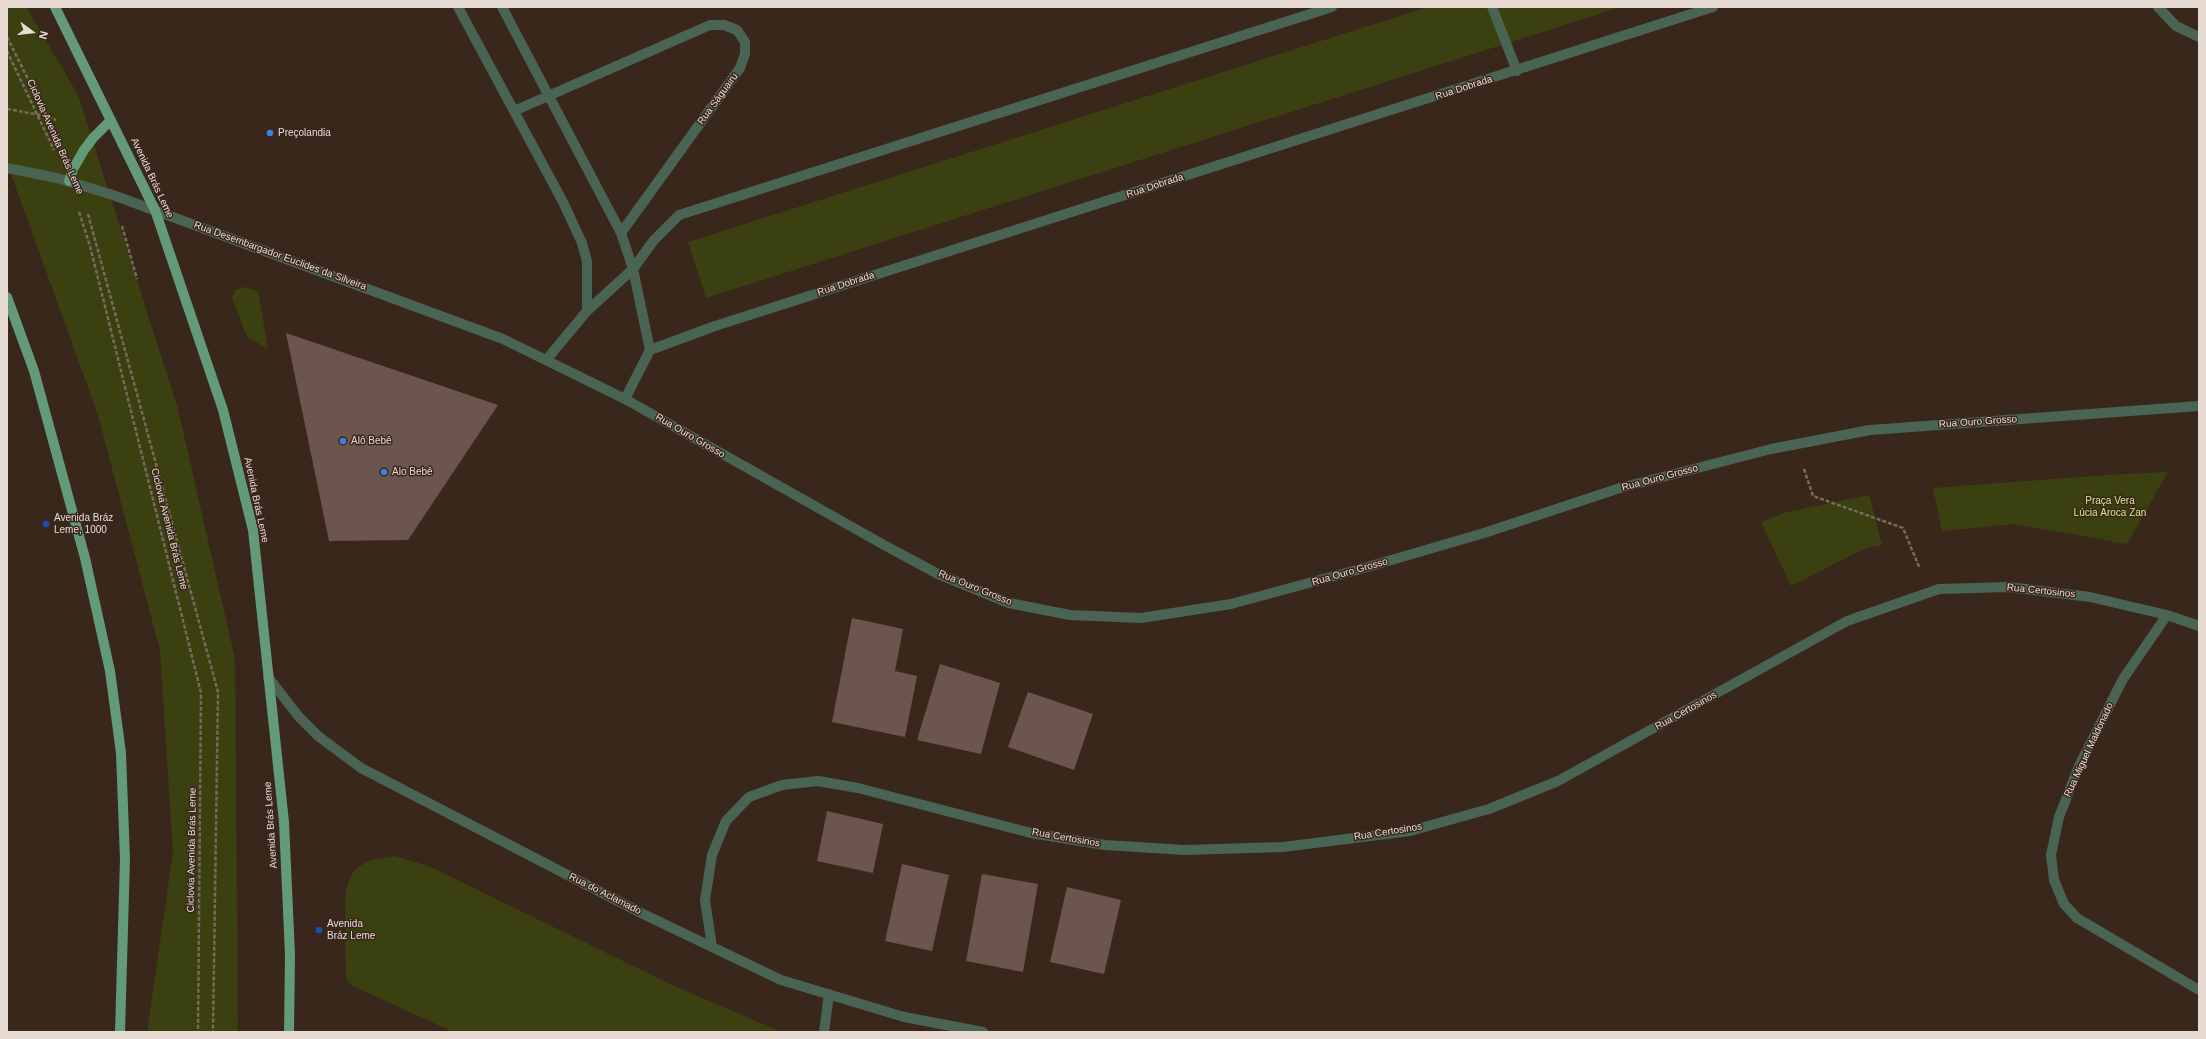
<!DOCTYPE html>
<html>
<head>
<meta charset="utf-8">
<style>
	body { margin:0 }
	#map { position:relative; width:2206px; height:1039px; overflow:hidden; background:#3a271c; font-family:Helvetica,sans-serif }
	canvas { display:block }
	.frame { position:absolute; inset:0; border:8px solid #e6dad3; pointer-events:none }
	.north { position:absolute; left:12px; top:12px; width:40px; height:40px; -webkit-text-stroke:3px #3a271c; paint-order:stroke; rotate:105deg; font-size:11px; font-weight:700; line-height:16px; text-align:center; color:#e6dad3 }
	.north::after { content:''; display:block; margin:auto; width:14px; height:18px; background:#e6dad3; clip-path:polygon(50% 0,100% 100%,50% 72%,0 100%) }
</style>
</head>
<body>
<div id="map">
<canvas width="2206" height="1039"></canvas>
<div class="frame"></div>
<div class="north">N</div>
</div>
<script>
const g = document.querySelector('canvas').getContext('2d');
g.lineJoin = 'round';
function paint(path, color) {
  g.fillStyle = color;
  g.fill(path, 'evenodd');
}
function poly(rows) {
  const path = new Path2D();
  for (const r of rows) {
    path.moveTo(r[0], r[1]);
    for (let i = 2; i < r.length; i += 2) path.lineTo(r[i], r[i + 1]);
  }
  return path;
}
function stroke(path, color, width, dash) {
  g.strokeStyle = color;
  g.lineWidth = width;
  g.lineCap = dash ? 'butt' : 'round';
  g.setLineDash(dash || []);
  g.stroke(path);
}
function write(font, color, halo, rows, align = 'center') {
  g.font = font + ' Helvetica,sans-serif';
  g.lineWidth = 3;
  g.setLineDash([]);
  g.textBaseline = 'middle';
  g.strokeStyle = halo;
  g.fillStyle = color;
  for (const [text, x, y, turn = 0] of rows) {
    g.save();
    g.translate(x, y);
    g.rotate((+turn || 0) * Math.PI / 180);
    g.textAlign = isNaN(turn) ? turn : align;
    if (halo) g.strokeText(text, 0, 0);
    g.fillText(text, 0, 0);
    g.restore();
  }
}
paint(poly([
	[7,7,26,7,78,95,178,409,235,659,238,1032,147,1032,173,853,160,651,98,415,7,163],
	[1428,7,1621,7,706,298,688,242],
	[244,287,258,291,268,349,247,337,232,298,235,290],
	[2168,472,2127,544,2015,524,1942,531,1933,488,2107,475],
	[1869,495,1882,545,1866,548,1791,586,1761,522,1787,512],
	[395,856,431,867,670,984,777,1030,777,1032,453,1032,353,986,348,982,346,977,345,896,348,882,354,871,360,866,370,860]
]), '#3a400f');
paint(poly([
	[286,333,498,405,408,540,329,541],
	[852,618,903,629,895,671,917,676,905,737,832,722],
	[940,664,1000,683,981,754,917,740],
	[1028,692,1093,714,1074,770,1008,747],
	[827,811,883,824,873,873,817,861],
	[902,864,949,875,932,951,885,941],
	[982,874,1038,884,1023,972,966,961],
	[1067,887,1121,900,1104,974,1050,962]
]), '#6c554c');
stroke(poly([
	[7,37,60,143],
	[7,51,54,150],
	[7,109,46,116,56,120],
	[79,212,90,246,201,693,198,1032],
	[88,214,218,692,213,1032],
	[122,226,137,279],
	[1804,469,1813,496,1903,528,1920,569]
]), '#79695f', 2.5, [4, 2]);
stroke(poly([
	[824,1032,829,994]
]), '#4a6453', 10);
stroke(poly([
	[458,7,563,202,582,243,587,261,587,311],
	[502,7,621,233,633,269,650,350],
	[1492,7,1517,71],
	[2158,7,2176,26,2199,37],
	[514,111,710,25,724,25,737,30,745,42,745,54,740,68,621,233],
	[547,359,587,311,633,269,654,240,679,215,1332,7],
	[625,399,650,350,715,326,1713,7],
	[2167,615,2123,679,2079,766,2059,817,2051,855,2054,880,2064,904,2077,918,2199,990],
	[268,677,299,717,318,736,361,768,641,913,781,980,904,1017,983,1032],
	[712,947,705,900,712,855,726,821,749,797,782,785,818,781,858,788,1031,833,1105,845,1185,850,1283,847,1410,831,1489,809,1558,781,1847,621,1939,589,2009,587,2090,597,2167,615,2199,626]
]), '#4a6453', 10);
stroke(poly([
	[7,168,57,178,113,195,503,339,625,399,884,545,938,574,1009,603,1070,615,1141,618,1231,604,1364,568,1484,533,1620,488,1771,449,1870,430,2199,406]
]), '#4a6453', 10);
stroke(poly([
	[55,7,155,210,223,410,253,530,284,822,290,955,289,1032],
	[69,181,73,169,84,150,93,138,111,120],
	[7,297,34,371,85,558,110,671,121,753,125,859,120,1032]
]), '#639a78', 10);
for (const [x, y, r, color] of [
	[270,133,4,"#3f7fe0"],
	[343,441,4,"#3f7fe0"],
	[384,472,4,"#3f7fe0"],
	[46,524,4,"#1a4fb4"],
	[319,930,4,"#1a4fb4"]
]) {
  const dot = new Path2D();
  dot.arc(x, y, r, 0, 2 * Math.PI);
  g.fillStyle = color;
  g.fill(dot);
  stroke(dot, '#3a271c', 1.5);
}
write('10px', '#e6dad3', '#3a271c', [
	["Rua Dobrada",1464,88,-18],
	["Rua Ságuairu",718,99,-54],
	["Ciclovia Avenida Brás Leme",55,137,66],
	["Avenida Brás Leme",152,178,65],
	["Rua Dobrada",1155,186,-18],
	["Rua Desembargador Euclides da Silveira",280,256,20],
	["Rua Dobrada",846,284,-18],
	["Rua Ouro Grosso",1978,422,-4],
	["Rua Ouro Grosso",690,436,30],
	["Rua Ouro Grosso",1660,478,-15],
	["Avenida Brás Leme",256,500,78],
	["Ciclovia Avenida Brás Leme",169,529,76],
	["Rua Ouro Grosso",1350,572,-16],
	["Rua Ouro Grosso",975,588,22],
	["Rua Certosinos",2041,591,6],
	["Rua Certosinos",1686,711,-29],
	["Rua Miguel Maldonado",2089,750,-65],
	["Avenida Brás Leme",271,825,-94],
	["Rua Certosinos",1388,832,-9],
	["Rua Certosinos",1066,838,10],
	["Ciclovia Avenida Brás Leme",192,850,-89],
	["Rua do Aclamado",605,894,27]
]);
write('10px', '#e6dad3', '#3a271c', [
	["Preçolandia",278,133],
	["Alô Bebê",351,441],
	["Alo Bebê",392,472],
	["Avenida Bráz",54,518],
	["Leme, 1000",54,530],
	["Avenida",327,924],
	["Bráz Leme",327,936]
], 'left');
write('10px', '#d9e787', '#3a271c', [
	["Praça Vera",2110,501],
	["Lúcia Aroca Zan",2110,513]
]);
</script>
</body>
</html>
